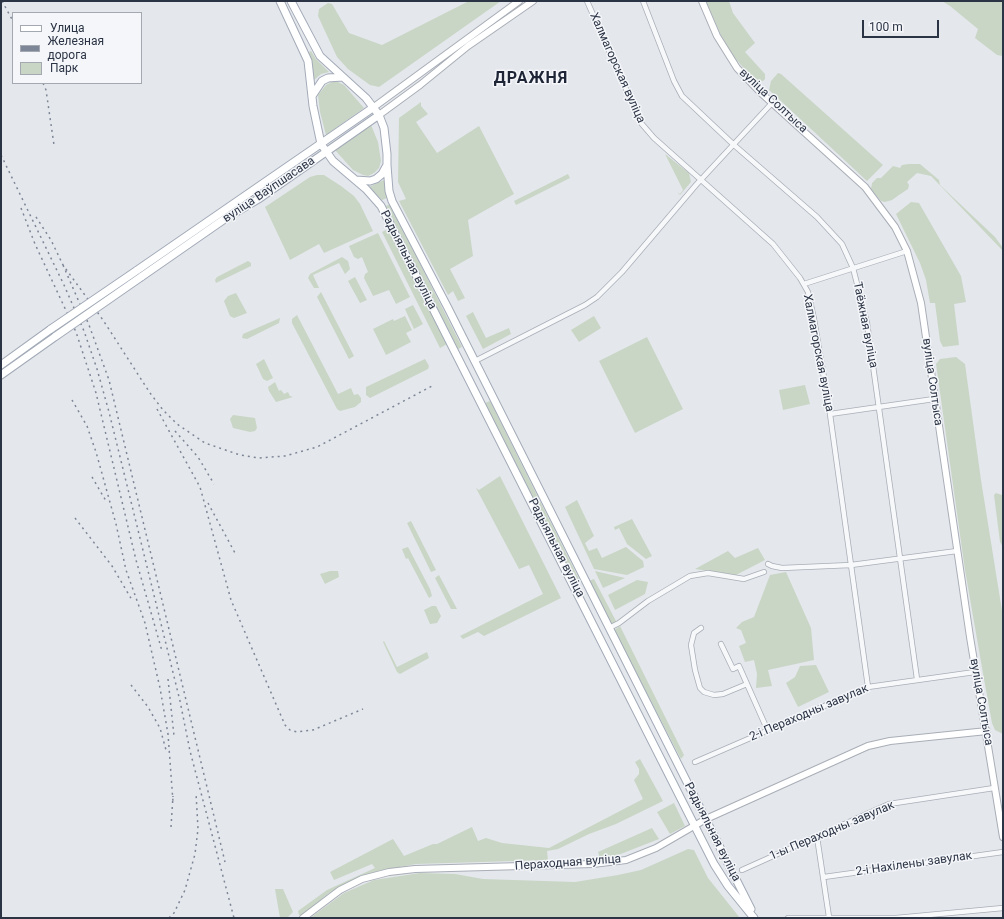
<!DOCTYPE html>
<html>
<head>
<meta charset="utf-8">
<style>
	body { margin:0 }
	#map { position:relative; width:1004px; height:919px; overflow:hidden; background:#e4e7ec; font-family:Roboto,sans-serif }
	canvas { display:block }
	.frame { position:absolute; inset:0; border:2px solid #2b3445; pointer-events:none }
	.legend { position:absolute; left:12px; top:12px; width:130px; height:72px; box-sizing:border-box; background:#f4f6f9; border:1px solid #a4a8b1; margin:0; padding:5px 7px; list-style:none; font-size:12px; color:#2b3445 }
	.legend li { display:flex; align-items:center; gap:8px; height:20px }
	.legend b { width:20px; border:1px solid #a4a8b1 }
	.scale { position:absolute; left:862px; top:20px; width:77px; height:18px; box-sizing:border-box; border:2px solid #2b3445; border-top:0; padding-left:5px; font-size:12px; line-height:14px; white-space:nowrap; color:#2b3445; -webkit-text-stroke:3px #f4f6f9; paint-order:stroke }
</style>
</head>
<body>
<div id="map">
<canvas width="1004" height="919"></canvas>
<div class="frame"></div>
<ul class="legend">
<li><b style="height:5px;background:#fff"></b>Улица</li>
<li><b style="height:5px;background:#7d8696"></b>Железная дорога</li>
<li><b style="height:11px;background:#c9d6c5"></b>Парк</li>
</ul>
<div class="scale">100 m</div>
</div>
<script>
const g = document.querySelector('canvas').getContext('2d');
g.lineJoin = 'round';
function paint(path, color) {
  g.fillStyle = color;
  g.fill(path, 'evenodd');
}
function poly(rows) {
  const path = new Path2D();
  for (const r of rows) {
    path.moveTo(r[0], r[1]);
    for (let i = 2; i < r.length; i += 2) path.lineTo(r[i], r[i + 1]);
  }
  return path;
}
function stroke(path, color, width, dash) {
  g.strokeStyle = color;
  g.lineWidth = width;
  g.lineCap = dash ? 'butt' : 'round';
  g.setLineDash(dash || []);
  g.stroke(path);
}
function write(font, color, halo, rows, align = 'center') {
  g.font = font + ' Roboto,sans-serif';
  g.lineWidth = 3;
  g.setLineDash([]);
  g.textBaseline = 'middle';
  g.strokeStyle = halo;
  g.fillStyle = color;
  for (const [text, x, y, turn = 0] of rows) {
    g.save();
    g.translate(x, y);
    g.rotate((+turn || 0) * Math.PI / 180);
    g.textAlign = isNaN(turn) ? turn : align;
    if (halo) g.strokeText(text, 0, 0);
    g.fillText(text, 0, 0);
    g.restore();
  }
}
paint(poly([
	[469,1,501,1,379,87,370,85,348,69,337,57,318,16,319,9,328,3,332,4,349,33,382,45],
	[706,1,729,1,733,13,755,43,745,52,765,74,765,79,763,81,755,81,734,57,721,35],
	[942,1,1003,1,1003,56,997,55,975,38,978,29,950,6],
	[311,51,316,59,329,72,321,74,314,80,309,52],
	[778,73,781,74,883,165,867,181,769,90,771,81],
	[332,82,338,82,344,85,364,108,326,135,320,112,318,95,326,85],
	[421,102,421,106,428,114,416,122,437,153,479,126,514,194,468,220,473,256,450,269,465,298,458,301,453,291,448,295,399,201,406,199,398,182,399,118],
	[371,125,378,142,381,161,379,168,374,173,368,176,363,175,353,170,335,150],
	[665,154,689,173,691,182,680,195,677,192,680,194,683,190],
	[909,164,920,164,939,180,940,185,995,237,1003,248,1003,251,931,176,917,173,907,182,909,185,908,189,899,195,892,200,885,202,881,201,871,189,872,183,877,178,881,178,893,166,900,168,902,165],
	[568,174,570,178,516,205,514,201],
	[317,175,324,175,341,186,354,196,360,204,373,231,324,253,319,244,290,260,265,207,310,177],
	[384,180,387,198,382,200,369,187],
	[911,202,919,203,961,276,966,302,954,304,959,345,943,347,940,341,935,303,930,303,926,280,920,263,896,214],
	[390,204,462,347,458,349,386,206],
	[386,230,389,230,447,344,440,348,382,232],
	[378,233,410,297,396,304,389,290,373,296,364,278,365,274,368,272,362,257,358,259,354,257,349,246],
	[342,257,348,261,350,269,345,274,339,263,313,275,319,288,314,288,308,278,310,274],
	[248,261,251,263,251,266,216,283,215,280,217,277],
	[355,277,367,300,360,303,348,281],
	[321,292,354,356,349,359,317,297],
	[236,293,247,313,234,318,230,316,224,301,228,296],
	[413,305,423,324,414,329,405,309],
	[473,312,486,338,509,328,511,334,483,349,466,316],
	[297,315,338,394,351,388,354,395,358,394,361,398,361,402,355,407,340,411,337,409,292,323,292,319],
	[405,316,412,330,406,333,411,342,386,355,373,329,393,319,394,321],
	[594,316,601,328,579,342,571,330],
	[280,318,279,323,247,339,242,338,243,334],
	[647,337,683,409,635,433,599,361],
	[956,357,965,364,981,480,1003,617,1003,734,995,730,992,723,984,679,965,570,936,364,940,359],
	[264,359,273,378,267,381,263,379,256,364],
	[425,359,429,366,428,369,370,398,366,395,366,387],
	[275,382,279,391,281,390,284,394,288,392,290,396,293,397,276,402,269,391,268,387],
	[805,385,810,404,783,410,779,390],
	[490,401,580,581,576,583,485,403],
	[233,415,255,418,257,428,255,431,250,432,233,428,230,419],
	[500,476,561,598,484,636,478,632,463,639,460,636,543,594,529,565,519,569,476,488,479,490],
	[996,493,1002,495,1003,502,1003,547,1000,542,994,495],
	[577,500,594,536,585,543,589,551,597,548,602,558,626,547,643,561,644,567,627,575,594,569,565,507],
	[632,519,652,556,646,559,627,544,619,528,615,530,614,527],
	[411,521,436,570,431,572,407,523],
	[408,547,430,589,432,596,429,598,408,558,406,559,402,549],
	[758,548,765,560,736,575,695,569,728,551,735,558],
	[330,571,338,571,339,577,325,584,320,574],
	[595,571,625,578,603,588],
	[786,572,811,628,814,660,768,670,772,686,756,688,757,674,754,660,745,662,739,646,746,643,741,630,736,628,742,622,754,617,770,575],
	[439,575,457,609,451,609,435,578],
	[594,579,617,623,612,624,609,622,589,581],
	[637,580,648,582,645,594,615,610,608,595],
	[432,606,436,606,441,616,437,623,430,624,424,610],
	[620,626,684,755,681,759,614,630],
	[384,641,397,667,427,652,429,658,400,674,397,672,383,642],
	[816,665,829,692,798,707,786,683,795,677,800,666],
	[640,759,663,801,616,824,589,834,558,849,547,851,548,860,416,864,378,871,329,893,303,915,299,915,298,911,327,890,375,868,372,864,334,880,330,872,393,839,404,856,433,844,437,844,472,827,478,841,486,838,502,843,549,848,643,799,634,780,639,774,639,769,635,762],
	[674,803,685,826,670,834,657,812],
	[652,828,659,839,613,857,600,858,598,852],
	[688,849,694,850,708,878,740,918,310,918,344,893,374,880,420,873,455,874,483,879,575,882,618,875,641,870],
	[275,889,283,889,293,912,287,918,280,918]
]), '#c9d6c5');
const street = poly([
	[587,1,641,123,654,138,773,244,800,278,808,292,814,319,829,407,868,687],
	[643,1,674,81,682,96,734,145,817,217,842,244,853,268,867,323,917,679],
	[804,284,907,251],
	[475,361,585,305,597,297,622,272,696,185,772,103],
	[830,414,934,399],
	[768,564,772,566,782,568,851,565,957,551],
	[609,628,619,623,648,601,690,576,708,573,744,579,764,572],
	[701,628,694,633,691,645,695,670,700,688,704,692,714,695,723,694,747,684],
	[721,644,733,669,739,666,767,729],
	[695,762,868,687,975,672],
	[817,837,829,917],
	[742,870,889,804,994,788],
	[824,877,1003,852],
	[788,918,896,918,1003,908]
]);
const secondary = poly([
	[702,1,717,36,737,68,760,92,865,187,895,227,907,251,921,303,970,637,1003,837],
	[374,107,519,1],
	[379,115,420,85,468,46,533,1],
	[303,918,340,890,362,879,389,872,415,869,593,864,626,860,656,848,706,819,868,746,890,741,987,731]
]);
const primary = poly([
	[280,1,308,61,313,106,321,144,333,161,366,189,381,206,714,864,728,886,754,918],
	[291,1,320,56,366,98,379,115,384,128,387,154,387,165,382,174,376,179,370,181,356,180],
	[312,96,322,81,328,78,342,77],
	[387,165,389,191,392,201,448,308,751,909],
	[136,271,374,107],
	[141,277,226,218,260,198,379,115],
	[1,365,51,329],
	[1,375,56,336]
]);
stroke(street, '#a9aeb7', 6);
stroke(secondary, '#a9aeb7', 8);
stroke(primary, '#a3abb8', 9);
stroke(street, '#f7f8fa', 4.5);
stroke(secondary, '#fff', 6);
stroke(primary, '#fff', 7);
stroke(poly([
	[2,1,13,21],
	[43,83,46,90,54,145],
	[1,155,64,285,84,331,97,369,109,412,180,701,190,751,234,918],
	[21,208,35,244,76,332,96,393,136,560,162,651],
	[36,217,51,240,63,265,103,320,150,393,163,410,177,424,205,443,240,455,259,458,285,456,317,447,432,386],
	[63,265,89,325,109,380,225,862],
	[72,400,87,426,96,452,116,524,126,570,145,623,160,688,168,734,173,802],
	[157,409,200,487,231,600,285,725,290,730,297,732,313,730,363,709],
	[175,431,198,457,214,484],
	[92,477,106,501],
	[208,503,235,553],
	[75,518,112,566,132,600],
	[168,679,174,736],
	[131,685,148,707,160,728,166,750],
	[171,827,173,796],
	[169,918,174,913,185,890,195,854,198,829,196,793]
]), '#7d8696', 1.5, [2, 4]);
const primaryBridge = poly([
	[51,329,136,271],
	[56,336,141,277]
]);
stroke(primaryBridge, '#a3abb8', 9, []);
stroke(primaryBridge, '#fff', 7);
write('12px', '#2b3445', '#f4f6f9', [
	["Халмагорская вуліца",617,68,66],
	["вуліца Солтыса",773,101,43],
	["вуліца Ваўпшасава",269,190,-34],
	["Радыяльная вуліца",408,260,63],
	["Таёжная вуліца",865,325,79],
	["Халмагорская вуліца",818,353,79],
	["вуліца Солтыса",932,382,82],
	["Радыяльная вуліца",556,548,63],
	["вуліца Солтыса",981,702,80],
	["2-і Пераходны завулак",809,713,-23],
	["1-ы Пераходны завулак",832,831,-23],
	["Радыяльная вуліца",712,832,63],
	["Пераходная вуліца",568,863,-4],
	["2-і Нахілены завулак",914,864,-8]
]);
g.letterSpacing = '1px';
write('bold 16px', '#1d2536', '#f4f6f9', [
	["ДРАЖНЯ",531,79]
]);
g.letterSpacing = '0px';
</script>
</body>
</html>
